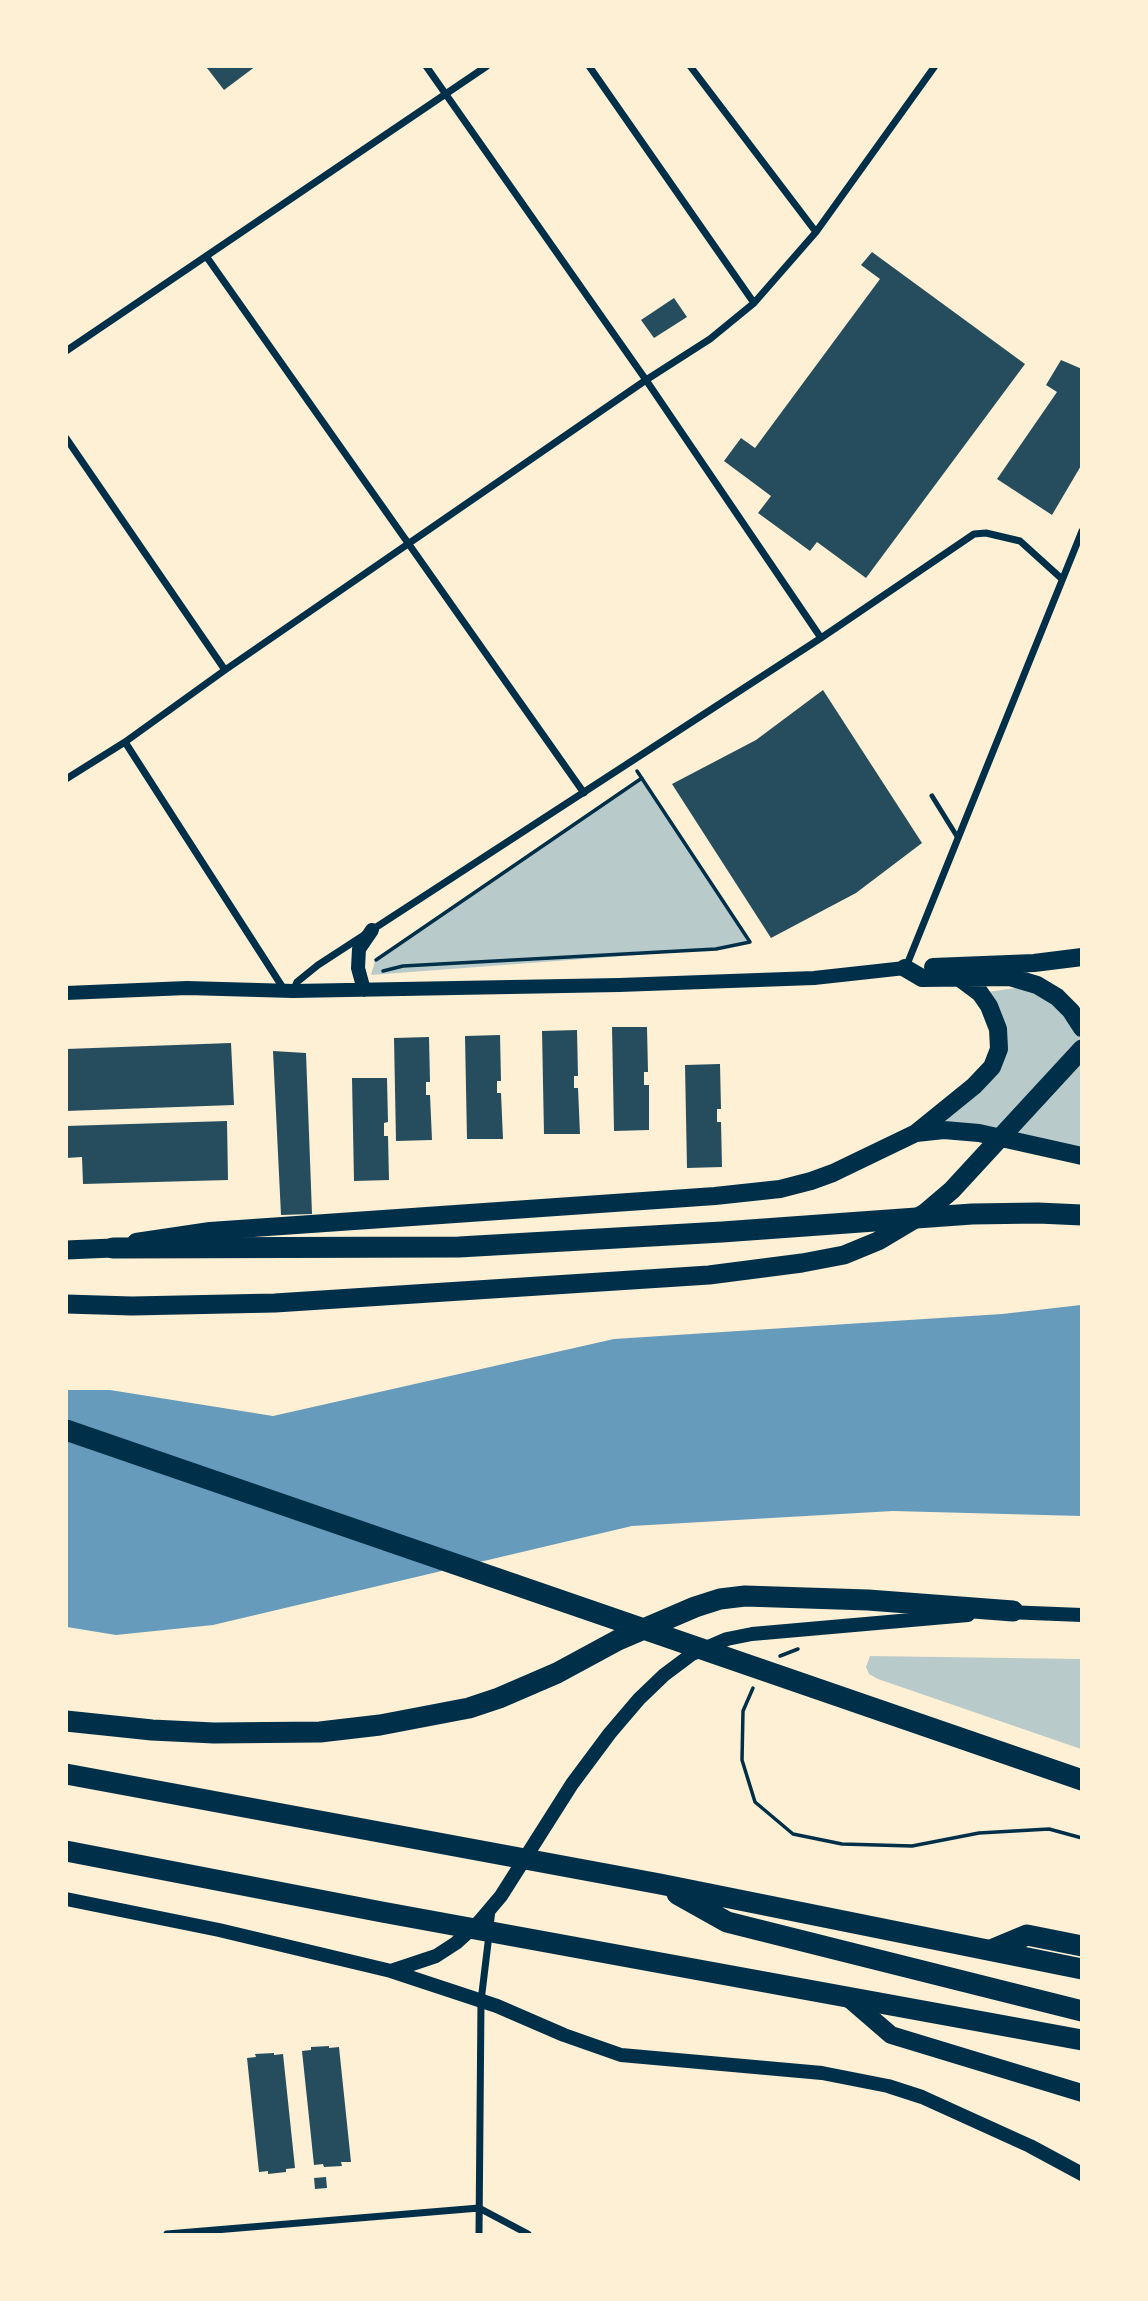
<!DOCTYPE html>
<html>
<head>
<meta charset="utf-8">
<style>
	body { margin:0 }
	#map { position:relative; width:1148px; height:2301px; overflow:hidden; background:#fdf0d5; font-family:"DejaVu Sans",sans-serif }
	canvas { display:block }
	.frame { position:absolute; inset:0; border:68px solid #fdf0d5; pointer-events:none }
</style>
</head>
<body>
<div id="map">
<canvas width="1148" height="2301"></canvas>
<div class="frame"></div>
</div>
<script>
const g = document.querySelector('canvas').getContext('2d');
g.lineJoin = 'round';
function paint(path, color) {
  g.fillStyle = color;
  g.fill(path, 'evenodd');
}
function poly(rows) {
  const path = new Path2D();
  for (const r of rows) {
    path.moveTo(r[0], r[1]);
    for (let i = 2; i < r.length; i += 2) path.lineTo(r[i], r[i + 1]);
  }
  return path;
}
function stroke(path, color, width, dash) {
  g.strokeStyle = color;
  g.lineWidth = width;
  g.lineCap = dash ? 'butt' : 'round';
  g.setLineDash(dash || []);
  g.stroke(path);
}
paint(poly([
	[642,778,750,942,716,949,371,975,376,958],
	[1037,985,1081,1028,1081,1156,916,1133,999,1049,980,993],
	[870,1656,1081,1659,1081,1749,878,1679,869,1674,866,1667]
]), '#b9caca');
paint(poly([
	[1081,1305,1081,1516,893,1511,632,1526,213,1625,116,1635,67,1627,66,1390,110,1390,273,1416,614,1339,1002,1314]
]), '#669bbc');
paint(poly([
	[209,66,256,66,224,90,207,68],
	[872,252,1025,364,866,578,817,542,810,551,758,513,771,496,724,461,741,438,755,448,880,279,861,265],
	[674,298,687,317,654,338,641,320],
	[1061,360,1082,369,1082,464,1052,515,997,479,1057,392,1046,385],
	[823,690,922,843,856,893,771,938,672,784,756,740],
	[612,1027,647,1027,648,1072,644,1072,644,1085,649,1085,649,1130,614,1131],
	[577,1030,578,1076,574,1076,574,1088,578,1088,580,1134,544,1134,542,1031],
	[500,1035,501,1081,497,1081,497,1093,501,1093,503,1139,467,1139,465,1036],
	[429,1037,430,1082,426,1082,426,1095,430,1095,432,1140,396,1141,394,1038],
	[231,1043,234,1105,66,1111,66,1049],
	[273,1051,306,1053,312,1214,281,1215],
	[720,1064,721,1109,717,1109,717,1122,721,1122,722,1167,687,1168,685,1065],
	[352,1078,387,1078,388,1122,384,1123,384,1136,388,1136,389,1180,354,1181],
	[227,1121,228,1180,83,1184,82,1157,66,1158,66,1126],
	[329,2046,329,2048,339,2047,351,2162,341,2162,342,2166,324,2167,323,2164,314,2165,302,2051,311,2050,311,2047],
	[274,2053,274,2055,283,2054,295,2168,286,2169,286,2172,268,2174,268,2171,259,2172,247,2058,256,2057,255,2054],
	[326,2177,327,2188,315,2189,314,2178]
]), '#264d5e');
stroke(poly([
	[376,960,642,778],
	[383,971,403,966,716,949,750,942,637,771],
	[780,1656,798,1649],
	[753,1688,743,1711,742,1760,755,1802,793,1834,842,1844,912,1846,979,1833,1049,1829,1082,1838]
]), '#003049', 3.5);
stroke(poly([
	[932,796,958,838]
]), '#003049', 5);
stroke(poly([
	[426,66,646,380,821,638],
	[589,66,754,303],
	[690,66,816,232],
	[206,256,584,793],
	[66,351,487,66],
	[66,438,225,670],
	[125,742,285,991],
	[66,779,125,742,225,670,646,380,710,339,754,303,816,232,935,66],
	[906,967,1082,531],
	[293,991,297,982,318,965,821,638,974,534,986,533,1020,541,1062,579],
	[167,2234,479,2208,528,2234],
	[479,2234,481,2001,492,1910]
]), '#003049', 7);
stroke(poly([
	[364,990,358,968,359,949,372,930],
	[66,993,187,988,293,991,619,985,814,978,905,968],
	[1006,1612,1082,1615],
	[66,1899,219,1930,391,1971,497,2006,564,2035,621,2055,822,2073,888,2086,922,2097,1030,2146,1082,2174],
	[391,1971,436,1956,456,1943,479,1922,501,1896,572,1784,610,1733,639,1699,664,1675,692,1654,727,1639,752,1634,968,1615]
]), '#003049', 14);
stroke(poly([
	[933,967,1034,963,1082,957],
	[905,968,922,978,1010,977,1037,985,1057,997,1071,1011,1082,1028],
	[916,1133,974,1086,992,1067,999,1049,998,1029,989,1006,980,993,960,978],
	[136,1242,210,1231,715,1196,780,1189,811,1181,833,1173,916,1133,944,1130,979,1133,1082,1156],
	[847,1997,891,2035,1082,2093]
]), '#003049', 18);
stroke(poly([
	[66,1250,113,1248],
	[66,1304,132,1306,275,1303,709,1275,802,1263,844,1255,878,1241,925,1213,952,1190,1082,1049]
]), '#003049', 19);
stroke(poly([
	[113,1248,459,1247,722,1232,972,1214,1038,1213,1082,1215],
	[66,1430,1082,1780],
	[66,1721,152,1730,214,1733,320,1732,380,1725,469,1708,499,1698,557,1673,618,1640,695,1607,720,1599,745,1596,868,1600,1013,1611],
	[66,1774,660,1884,1082,1969],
	[66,1851,382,1912,1082,2040],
	[677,1894,727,1922,1082,2011],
	[991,1950,1027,1935,1082,1946]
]), '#003049', 21);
</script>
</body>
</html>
